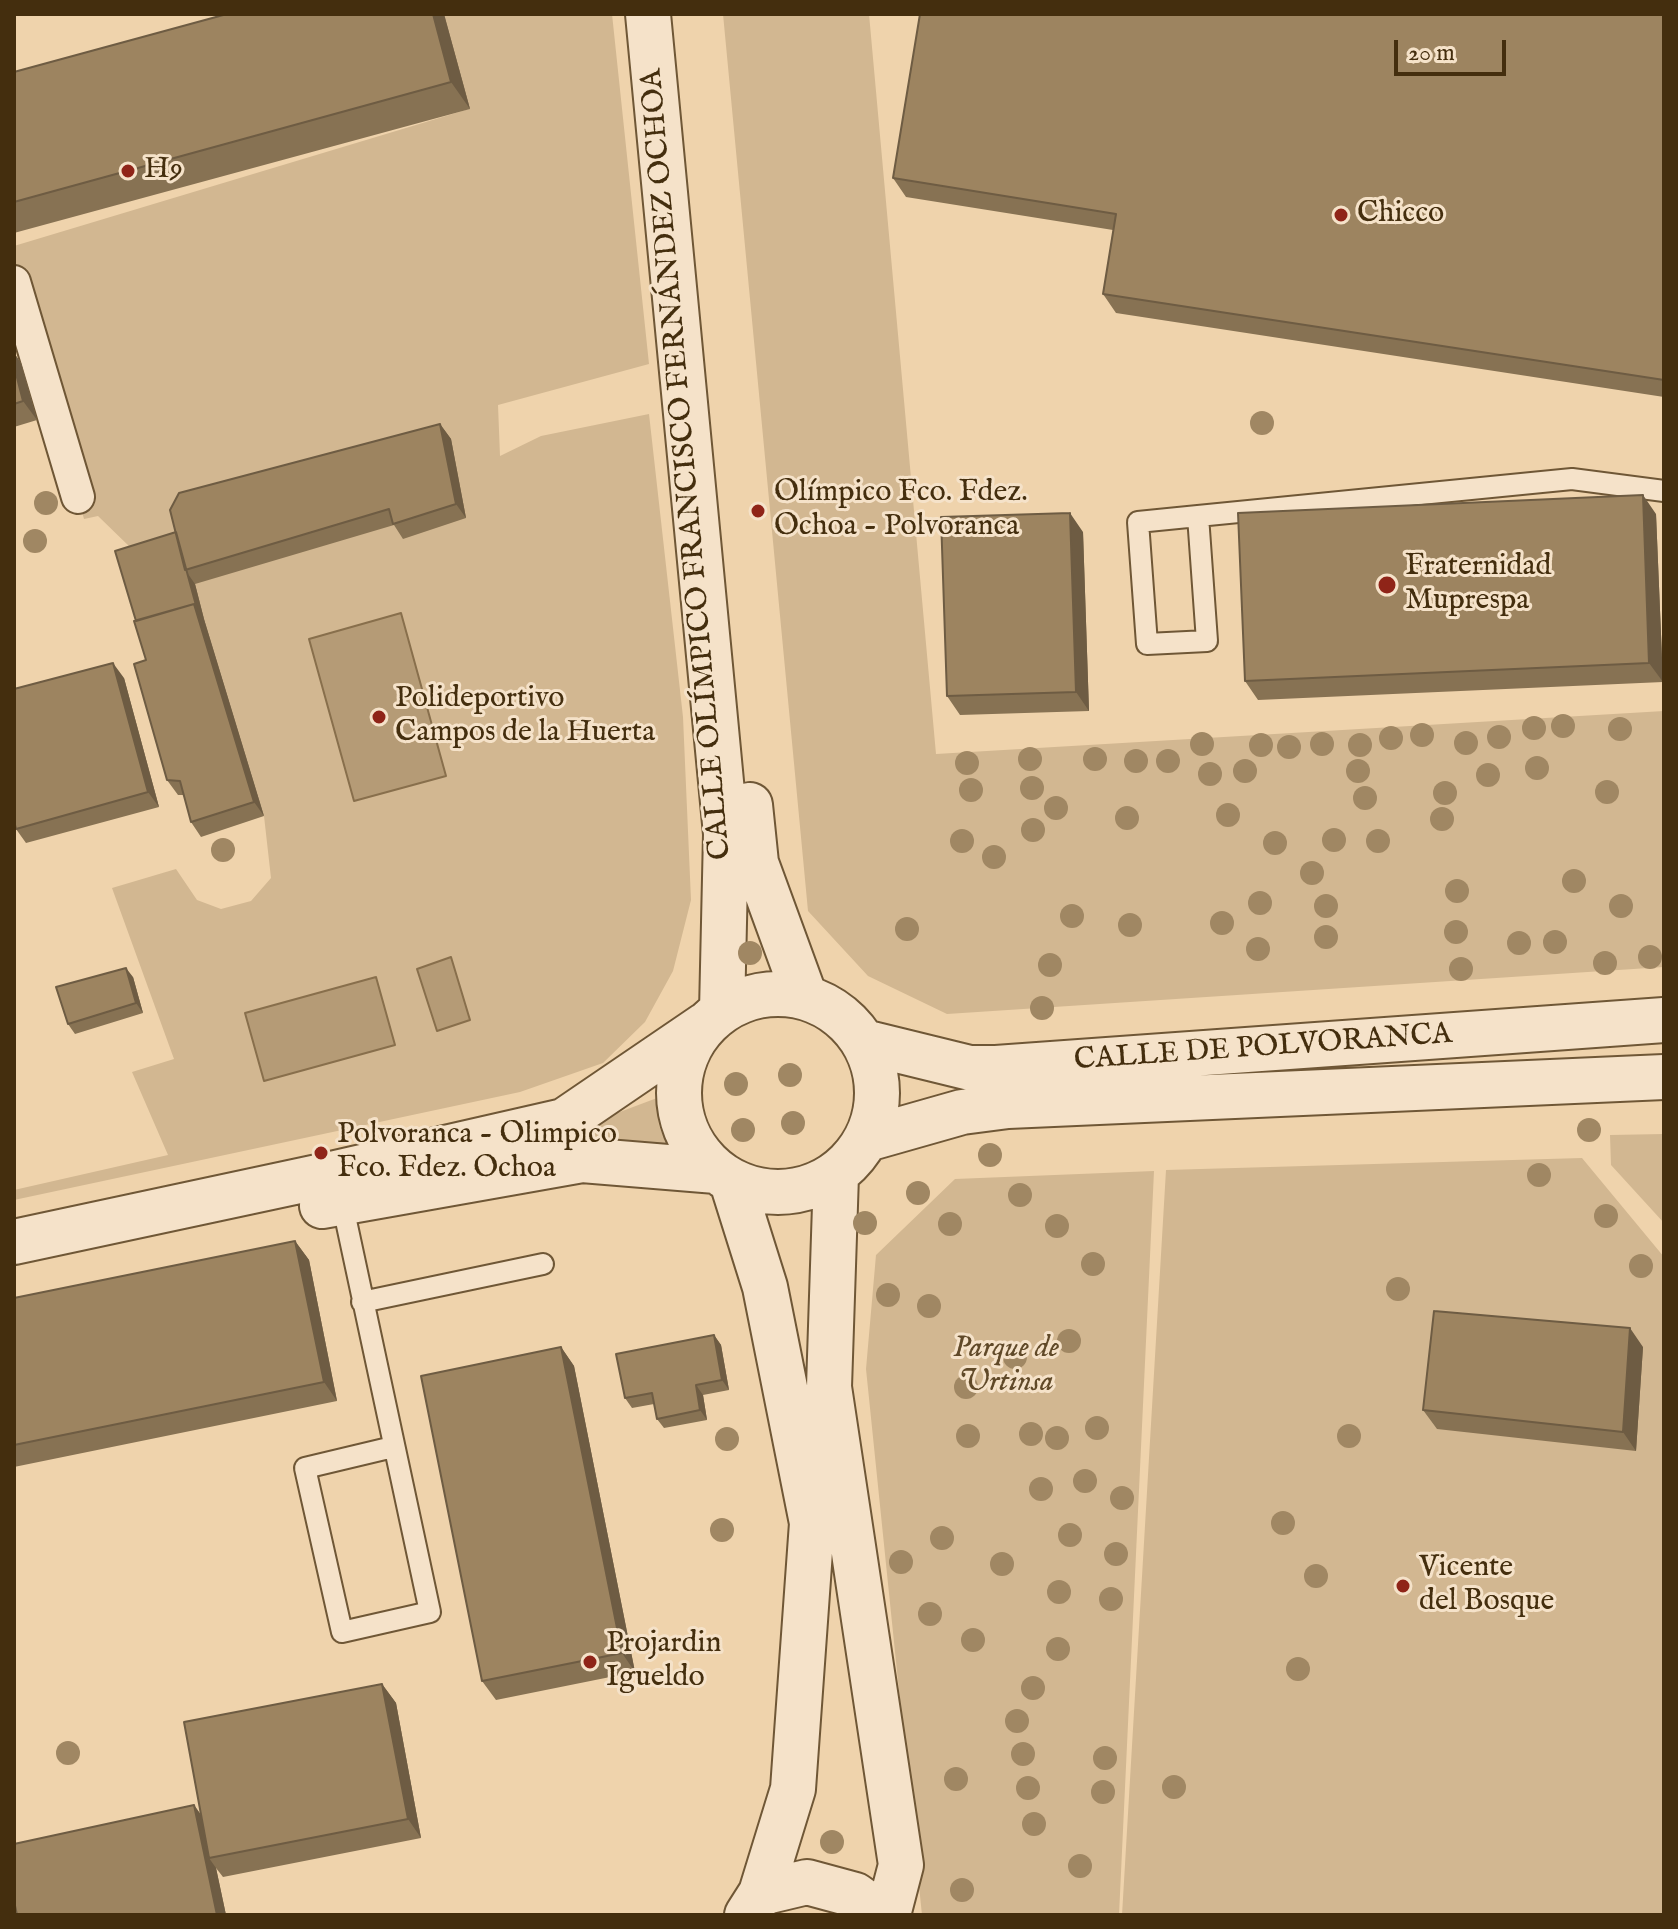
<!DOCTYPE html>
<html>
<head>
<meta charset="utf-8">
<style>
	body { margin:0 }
	#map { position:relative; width:1678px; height:1929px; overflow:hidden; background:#efd3ac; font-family:"IM FELL English",serif }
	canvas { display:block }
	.frame { position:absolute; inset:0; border:16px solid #442e0e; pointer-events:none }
	.scale { position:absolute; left:1394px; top:40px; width:112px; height:36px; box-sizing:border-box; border:4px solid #442e0e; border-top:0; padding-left:10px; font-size:24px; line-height:28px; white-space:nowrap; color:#442e0e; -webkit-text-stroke:6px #f5e2c9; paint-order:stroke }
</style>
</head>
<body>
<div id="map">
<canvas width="1678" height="1929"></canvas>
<div class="frame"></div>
<div class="scale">20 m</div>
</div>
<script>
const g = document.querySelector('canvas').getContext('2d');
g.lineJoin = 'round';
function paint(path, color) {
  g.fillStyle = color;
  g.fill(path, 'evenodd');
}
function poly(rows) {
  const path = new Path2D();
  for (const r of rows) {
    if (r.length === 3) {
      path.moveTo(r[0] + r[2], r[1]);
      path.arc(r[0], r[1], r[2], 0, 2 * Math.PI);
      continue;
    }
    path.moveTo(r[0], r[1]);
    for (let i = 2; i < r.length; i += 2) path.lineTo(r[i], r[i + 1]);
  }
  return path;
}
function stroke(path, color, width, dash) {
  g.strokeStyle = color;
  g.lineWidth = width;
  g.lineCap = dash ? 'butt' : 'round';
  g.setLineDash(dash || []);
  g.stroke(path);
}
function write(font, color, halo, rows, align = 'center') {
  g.font = font + ' "IM FELL English",serif';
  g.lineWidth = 6;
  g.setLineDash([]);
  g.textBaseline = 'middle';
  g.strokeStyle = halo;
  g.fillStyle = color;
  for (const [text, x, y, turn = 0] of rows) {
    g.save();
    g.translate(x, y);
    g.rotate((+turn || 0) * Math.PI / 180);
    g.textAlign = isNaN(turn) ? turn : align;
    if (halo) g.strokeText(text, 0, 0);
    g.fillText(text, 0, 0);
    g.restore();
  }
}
paint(poly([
	[444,14,612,14,649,364,498,405,500,456,541,436,649,414,683,717,691,900,673,971,645,1022,603,1063,520,1092,14,1200,14,1190,168,1155,132,1072,174,1059,112,888,176,869,197,900,221,909,251,901,271,878,264,816,204,619,98,516,84,519,26,306,14,309,14,246,469,109],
	[723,14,869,14,936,754,1664,711,1664,967,947,1014,868,976,808,911],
	[657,1098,659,1126,668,1146,574,1150,572,1130],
	[1664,1134,1664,1223,1611,1165,1610,1135],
	[1582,1158,1664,1257,1664,1915,1122,1915,1166,1170],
	[1154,1171,1119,1915,922,1915,866,1369,876,1255,955,1179]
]), '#d2b791');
const water = poly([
	[401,613,446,776,354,801,309,639,401,613],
	[451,957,470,1020,437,1031,417,969,451,957],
	[376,977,395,1045,264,1081,245,1013,376,977]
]);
paint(water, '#b59b76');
stroke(water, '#886f4c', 2);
const service = poly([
	[1198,516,1207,641,1147,644,1138,522,1198,516,1572,479,1664,491],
	[342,1202,430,1612,342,1632,305,1468,393,1447],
	[362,1302,543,1264]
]);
const pedestrian = poly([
	[14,282,78,497]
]);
const tertiary = poly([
	[648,14,726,834,722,1011],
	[750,805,756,863,805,997],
	[778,1093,99],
	[864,1042,970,1068,996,1068,1664,1020],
	[867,1139,962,1112,1008,1106,1664,1077],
	[836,1175,829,1387,901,1865,888,1915],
	[732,1182,765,1287,812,1523,793,1789,761,1893,747,1915],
	[322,1206,582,1160,716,1171],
	[14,1242,327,1175,564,1121,705,1025],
	[761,1893,807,1882,855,1895,883,1915]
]);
stroke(service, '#6f5736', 24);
stroke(pedestrian, '#6f5736', 36);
stroke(tertiary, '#6f5736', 48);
stroke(service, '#f5e2c9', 20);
stroke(pedestrian, '#f5e2c9', 32);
stroke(tertiary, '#f5e2c9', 44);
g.fillStyle = '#a08763';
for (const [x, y] of [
	[1262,423],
	[46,503],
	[35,541],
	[1563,726],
	[1534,728],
	[1620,729],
	[1422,735],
	[1499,737],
	[1391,738],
	[1466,743],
	[1202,744],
	[1322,744],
	[1261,745],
	[1360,745],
	[1289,747],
	[1030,759],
	[1095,759],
	[1136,761],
	[1168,761],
	[967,763],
	[1537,768],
	[1245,771],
	[1358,771],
	[1210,774],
	[1488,775],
	[1032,788],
	[971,790],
	[1607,792],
	[1445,793],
	[1365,798],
	[1056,808],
	[1228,815],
	[1127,818],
	[1442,819],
	[1033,830],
	[1334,840],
	[962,841],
	[1378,841],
	[1275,843],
	[223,850],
	[994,857],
	[1312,873],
	[1574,881],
	[1457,891],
	[1260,903],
	[1326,906],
	[1621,906],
	[1072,916],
	[1222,923],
	[1130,925],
	[907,929],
	[1456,932],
	[1326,937],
	[1555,942],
	[1519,943],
	[1258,949],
	[750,953],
	[1650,957],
	[1605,963],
	[1050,965],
	[1461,969],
	[1042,1008],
	[790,1075],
	[736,1084],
	[793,1123],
	[743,1130],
	[1589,1130],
	[990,1155],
	[1539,1175],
	[918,1193],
	[1020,1195],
	[1606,1216],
	[865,1223],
	[950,1224],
	[1057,1226],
	[1093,1264],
	[1641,1266],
	[1398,1289],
	[888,1295],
	[929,1306],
	[1069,1341],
	[1015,1357],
	[966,1387],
	[1097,1428],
	[1031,1434],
	[968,1436],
	[1349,1436],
	[1057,1438],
	[727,1439],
	[1085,1481],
	[1041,1489],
	[1122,1498],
	[1283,1523],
	[722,1530],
	[1070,1535],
	[942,1538],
	[1116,1554],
	[901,1562],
	[1002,1564],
	[1316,1576],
	[1059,1592],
	[1111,1599],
	[930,1614],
	[973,1640],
	[1058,1649],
	[1298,1669],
	[1033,1688],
	[1017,1721],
	[68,1753],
	[1023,1754],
	[1105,1758],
	[956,1779],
	[1174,1787],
	[1028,1788],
	[1103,1792],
	[1034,1824],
	[832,1842],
	[1080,1866],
	[962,1890]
]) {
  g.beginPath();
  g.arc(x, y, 12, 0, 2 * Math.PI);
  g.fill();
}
paint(poly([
	[227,14,444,14,470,109,14,233,14,72],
	[1664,14,1664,397,1116,313,1103,294,1113,230,906,197,893,178],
	[14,353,21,363,37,420,14,427],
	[440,424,451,439,466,518,403,539,394,525,195,584,204,619,264,816,201,837,191,822,184,795,178,795,167,780,146,660,176,532],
	[1656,514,1663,682,1258,700,1245,681],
	[1083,532,1089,711,960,715,947,696],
	[124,678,159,807,26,843,16,829],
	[133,977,143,1013,75,1034,68,1024],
	[295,1241,309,1260,337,1401,14,1467,14,1298],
	[714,1335,721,1345,729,1390,703,1395,707,1420,664,1428,657,1419,654,1404,632,1408,625,1398],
	[561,1347,574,1366,635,1672,496,1700,482,1681],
	[1643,1347,1636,1451,1437,1429,1423,1410],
	[382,1684,396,1703,421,1838,223,1877,216,1868,226,1915,17,1915,194,1805,202,1816]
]), '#877253');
paint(poly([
	[433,14,444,14,470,109,451,82],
	[14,353,21,363,37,420,23,401,14,366],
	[440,424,451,439,466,518,456,504],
	[1643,495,1656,514,1663,682,1649,663],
	[1070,513,1083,532,1089,711,1076,692],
	[188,574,195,584,204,619,264,816,254,802,194,604],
	[113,663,124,678,159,807,148,792],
	[126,968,133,977,143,1013,136,1003],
	[295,1241,309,1260,337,1401,324,1382],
	[1630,1328,1643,1347,1636,1451,1623,1432],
	[714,1335,721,1345,729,1390,722,1380],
	[561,1347,574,1366,635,1672,622,1653],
	[696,1385,703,1395,707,1420,700,1410],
	[382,1684,396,1703,421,1838,408,1819],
	[194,1805,207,1824,209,1858,216,1868,226,1915,217,1915]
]), '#6e5c43');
const building = poly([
	[227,14,433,14,451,82,14,202,14,72,227,14],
	[920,14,1664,14,1664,380,1103,294,1116,214,893,178,920,14],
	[14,366,23,401,14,404,14,366],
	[440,424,456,504,393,524,389,509,185,570,170,510,179,493,440,424],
	[1643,495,1649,663,1245,681,1238,513,1643,495],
	[1070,513,1076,692,947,696,941,517,1070,513],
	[176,532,197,609,194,604,136,621,115,551,176,532],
	[194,604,254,802,191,822,180,781,167,780,134,664,146,660,134,621,194,604],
	[113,663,148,792,16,829,14,821,14,689,113,663],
	[126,968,136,1003,68,1024,56,987,126,968],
	[295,1241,324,1382,14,1445,14,1298,295,1241],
	[1434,1311,1630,1328,1623,1432,1423,1410,1434,1311],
	[714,1335,722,1380,696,1385,700,1410,657,1419,652,1393,625,1398,616,1354,714,1335],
	[561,1347,622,1653,482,1681,421,1376,561,1347],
	[382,1684,408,1819,209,1858,184,1722,382,1684],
	[194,1805,217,1915,17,1915,14,1901,14,1844,194,1805]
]);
paint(building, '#9d8460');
stroke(building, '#6e5c43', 2);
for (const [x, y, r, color] of [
	[128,171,8,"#8f2418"],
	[1341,215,8,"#8f2418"],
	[758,511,8,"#8f2418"],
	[1387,585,10,"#8f2418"],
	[379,717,8,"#8f2418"],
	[321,1153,8,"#8f2418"],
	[1403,1586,8,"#8f2418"],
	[590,1662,8,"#8f2418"]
]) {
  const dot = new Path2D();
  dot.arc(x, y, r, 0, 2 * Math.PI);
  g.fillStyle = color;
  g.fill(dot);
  stroke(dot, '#f5e2c9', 3);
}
write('30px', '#442e0e', '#f5e2c9', [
	["H9",144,171],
	["Chicco",1357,215],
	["Olímpico Fco. Fdez.",774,494],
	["Ochoa - Polvoranca",774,528],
	["Fraternidad",1405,568],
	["Muprespa",1405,602],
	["Polideportivo",395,700],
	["Campos de la Huerta",395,734],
	["Polvoranca - Olimpico",337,1136],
	["Fco. Fdez. Ochoa",337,1170],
	["Vicente",1419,1569],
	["del Bosque",1419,1603],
	["Projardin",606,1645],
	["Igueldo",606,1679]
], 'left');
write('30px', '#442e0e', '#f5e2c9', [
	["CALLE OLÍMPICO FRANCISCO FERNÁNDEZ OCHOA",688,464,-95],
	["CALLE DE POLVORANCA",1263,1049,-4]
]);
write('italic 30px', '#604928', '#f5e2c9', [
	["Parque de",1006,1350],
	["Urtinsa",1006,1384]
]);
</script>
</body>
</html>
